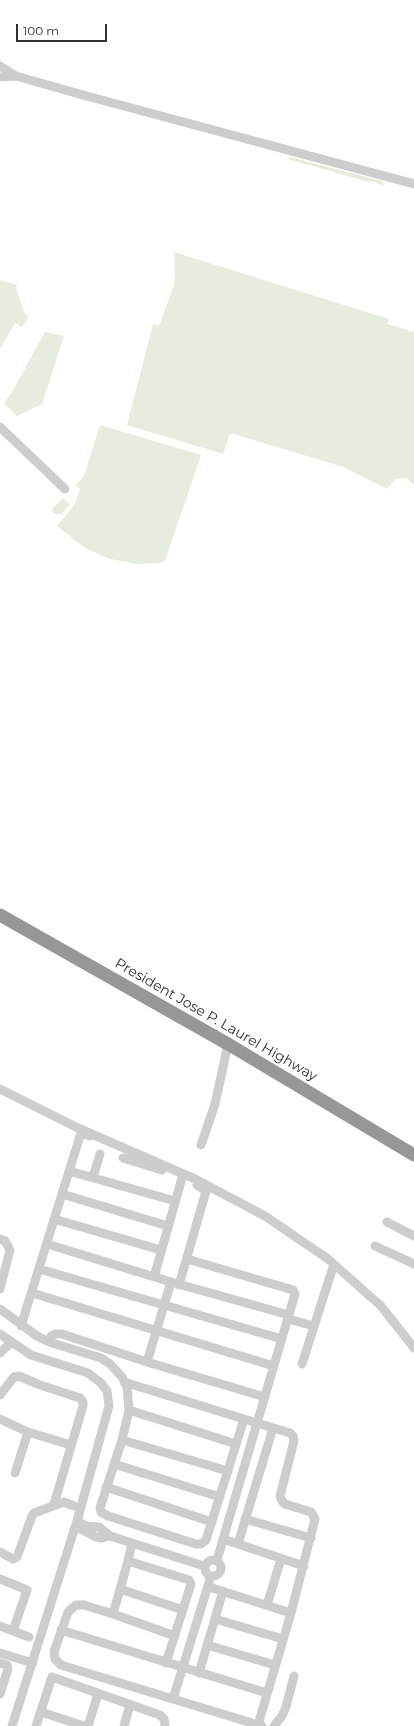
<!DOCTYPE html>
<html>
<head>
<meta charset="utf-8">
<style>
	body { margin:0 }
	#map { position:relative; width:414px; height:1726px; overflow:hidden; background:#fff; font-family:Montserrat,sans-serif }
	canvas { display:block }
	.scale { position:absolute; left:16px; top:24px; width:91px; height:18px; box-sizing:border-box; border:2px solid #303030; border-top:0; padding-left:5px; font-size:12px; line-height:14px; white-space:nowrap; color:#303030; -webkit-text-stroke:3px #fff; paint-order:stroke }
</style>
</head>
<body>
<div id="map">
<canvas width="414" height="1726"></canvas>
<div class="scale">100 m</div>
</div>
<script>
const g = document.querySelector('canvas').getContext('2d');
g.lineJoin = 'round';
function paint(path, color) {
  g.fillStyle = color;
  g.fill(path, 'evenodd');
}
function poly(rows) {
  const path = new Path2D();
  for (const r of rows) {
    if (r.length === 3) {
      path.moveTo(r[0] + r[2], r[1]);
      path.arc(r[0], r[1], r[2], 0, 2 * Math.PI);
      continue;
    }
    path.moveTo(r[0], r[1]);
    for (let i = 2; i < r.length; i += 2) path.lineTo(r[i], r[i + 1]);
  }
  return path;
}
function stroke(path, color, width, dash) {
  g.strokeStyle = color;
  g.lineWidth = width;
  g.lineCap = dash ? 'butt' : 'round';
  g.setLineDash(dash || []);
  g.stroke(path);
}
function write(font, color, halo, rows, align = 'center') {
  g.font = font + ' Montserrat,sans-serif';
  g.lineWidth = 4;
  g.setLineDash([]);
  g.textBaseline = 'middle';
  g.strokeStyle = halo;
  g.fillStyle = color;
  for (const [text, x, y, turn = 0] of rows) {
    g.save();
    g.translate(x, y);
    g.rotate((+turn || 0) * Math.PI / 180);
    g.textAlign = isNaN(turn) ? turn : align;
    if (halo) g.strokeText(text, 0, 0);
    g.fillText(text, 0, 0);
    g.restore();
  }
}
paint(poly([
	[290,157,382,181,385,186,371,181,369,182,288,159],
	[174,252,389,319,387,324,414,332,414,485,406,478,396,479,387,489,343,467,230,433,223,454,127,425,153,324,159,326,174,285,175,273],
	[0,280,17,285,16,289,25,314,29,317,22,327,15,323,0,349],
	[45,332,64,336,42,404,17,416,4,403,12,392],
	[100,425,201,455,165,561,160,563,137,564,110,559,85,548,57,526,75,504,80,489,76,485,84,476],
	[63,498,70,505,62,514,55,514,51,510]
]), '#e7edde');
stroke(poly([
	[0,66,16,76,83,95,414,184],
	[0,77,16,76],
	[0,427,65,489],
	[0,1089,78,1128,195,1179,265,1216,328,1259,381,1306,414,1348],
	[201,1145,215,1104,228,1044],
	[123,1158,162,1170],
	[69,1171,175,1201],
	[93,1177,100,1154],
	[62,1194,168,1226],
	[54,1219,161,1250],
	[387,1222,414,1236],
	[0,1239,5,1241,10,1250,0,1289],
	[47,1244,171,1282,289,1315],
	[375,1246,414,1264],
	[187,1259,293,1290,295,1294,257,1423,290,1433,293,1436,294,1441,280,1496,282,1501,285,1504,311,1512,315,1519,291,1613,258,1725],
	[39,1269,282,1339],
	[154,1277,182,1178],
	[179,1285,206,1191,197,1185],
	[32,1293,274,1366],
	[0,1309,37,1336,49,1342,101,1358,110,1364,122,1377,127,1387,129,1410,122,1440,100,1508,101,1512,108,1516,196,1544,201,1544,206,1540,244,1419,257,1423,217,1560],
	[288,1319,314,1326],
	[21,1326,80,1136,82,1134,90,1136],
	[0,1334,31,1355,88,1373,101,1383,107,1391,109,1406,77,1521,12,1726],
	[49,1342,51,1336,55,1334,62,1334,147,1362,265,1397],
	[0,1353,10,1343],
	[147,1362,171,1282],
	[302,1364,333,1267],
	[124,1382,244,1419],
	[0,1395,14,1377,19,1376,40,1385,80,1398,83,1402,83,1406,54,1504],
	[129,1410,236,1444],
	[0,1419,28,1432,71,1445],
	[122,1440,228,1471],
	[114,1464,220,1497],
	[15,1473,28,1432],
	[106,1487,212,1522],
	[245,1519,311,1538],
	[74,1529,81,1529,96,1537,102,1538,110,1536,99,1527,86,1526,77,1521],
	[110,1536,132,1543],
	[223,1539,304,1566],
	[238,1544,273,1428],
	[0,1552,13,1559,17,1557,32,1516,34,1513,64,1502,74,1506],
	[213,1568,8],
	[128,1561,132,1543,204,1566],
	[0,1579,27,1590,13,1631],
	[209,1587,291,1613],
	[120,1589,183,1610],
	[267,1605,281,1559],
	[113,1614,128,1561,189,1580,191,1584,166,1663],
	[215,1619,283,1639],
	[0,1626,29,1637],
	[61,1630,267,1693],
	[175,1636,113,1614,84,1605,76,1605,68,1612,54,1652,55,1659,61,1665,262,1726],
	[207,1645,275,1665],
	[0,1653,33,1663],
	[0,1663,7,1665,8,1669,0,1694],
	[199,1673,223,1591],
	[173,1699,211,1576],
	[41,1712,84,1726],
	[36,1726,52,1677,160,1715,164,1719,165,1726],
	[88,1726,98,1694],
	[124,1726,130,1705],
	[274,1726,282,1716,286,1707,294,1676]
]), '#cdcdcd', 9);
stroke(poly([
	[0,915,228,1044,414,1155]
]), '#979797', 13);
write('14px', '#303030', '#fff', [
	["President Jose P. Laurel Highway",216,1020,30]
]);
</script>
</body>
</html>
